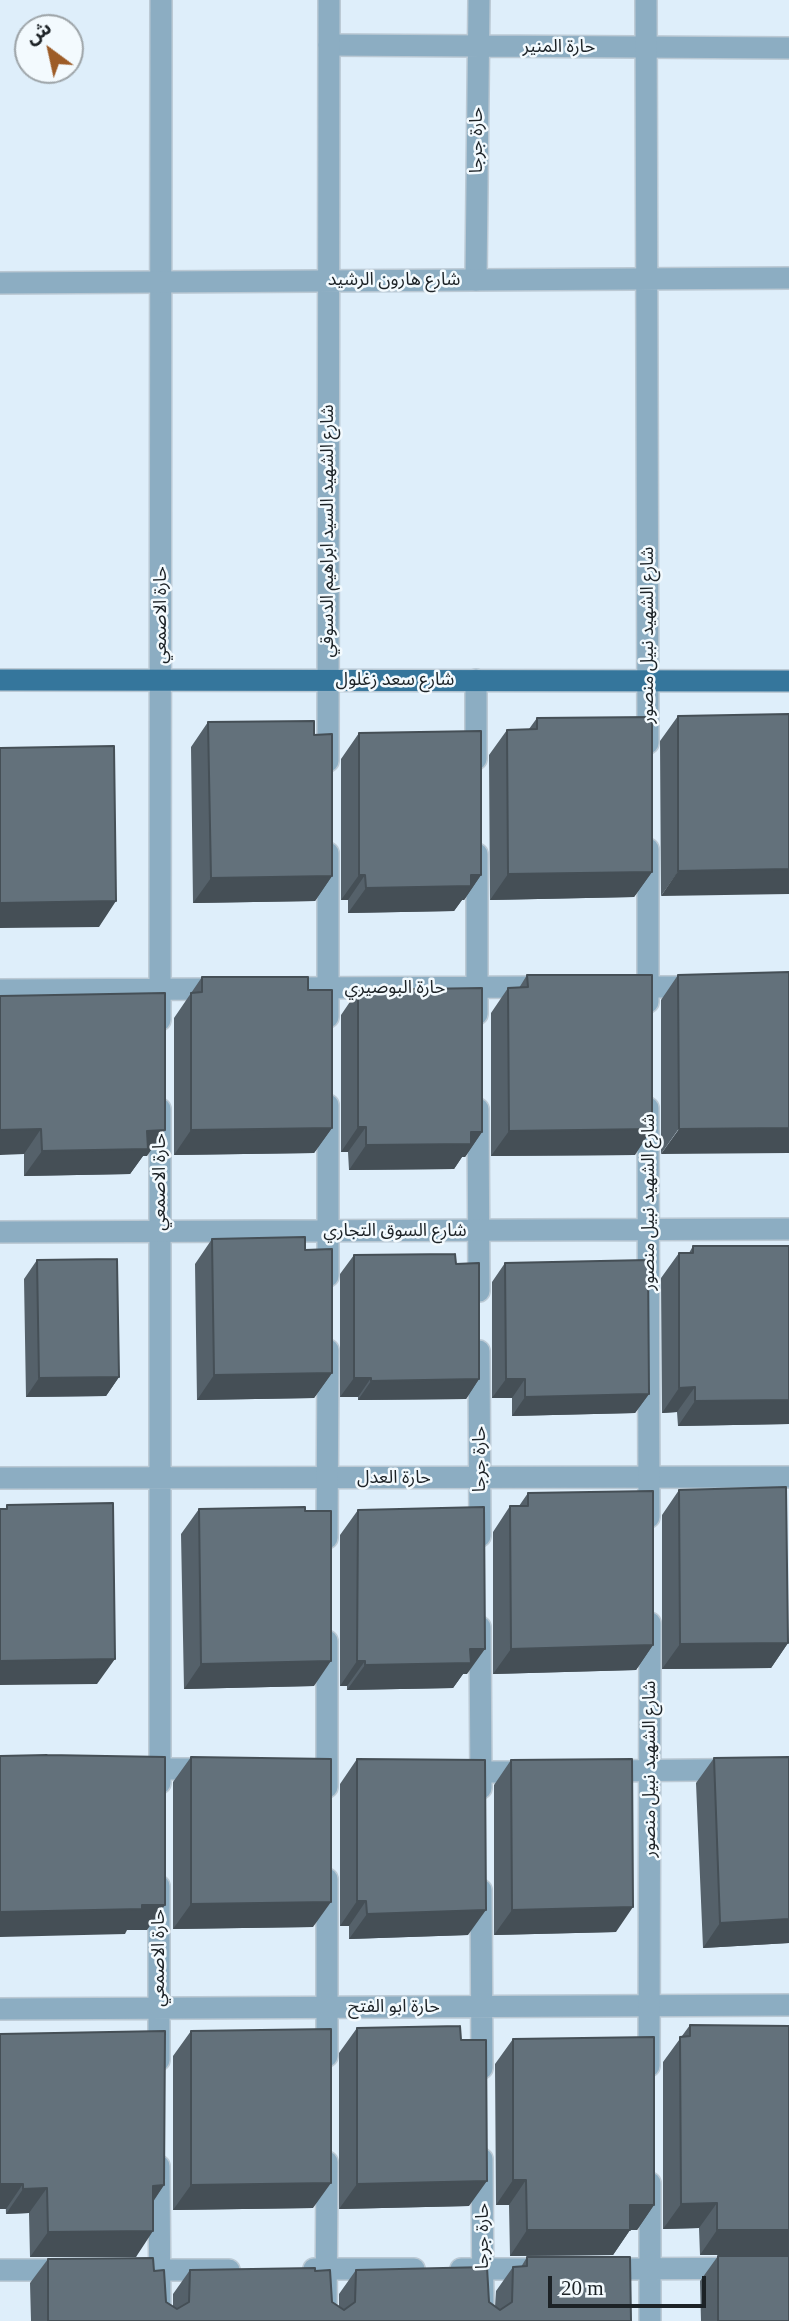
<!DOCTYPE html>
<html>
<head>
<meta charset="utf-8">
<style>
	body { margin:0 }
	#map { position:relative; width:789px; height:2321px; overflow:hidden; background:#deeefa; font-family:"Times New Roman","Noto Sans Arabic",serif }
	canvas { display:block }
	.north { position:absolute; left:14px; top:14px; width:70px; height:70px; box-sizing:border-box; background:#f3fafe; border:2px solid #9da4a8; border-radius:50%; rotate:327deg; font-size:19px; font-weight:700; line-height:28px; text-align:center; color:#1c2226 }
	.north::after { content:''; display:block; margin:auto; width:24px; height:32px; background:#9d5c27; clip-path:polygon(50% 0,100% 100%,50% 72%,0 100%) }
	.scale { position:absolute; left:548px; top:2276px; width:158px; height:32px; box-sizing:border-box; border:4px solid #1c2226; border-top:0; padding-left:9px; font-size:21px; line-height:24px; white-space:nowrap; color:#1c2226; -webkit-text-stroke:5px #f3fafe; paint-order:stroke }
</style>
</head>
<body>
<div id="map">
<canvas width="789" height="2321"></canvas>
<div class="north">ش</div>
<div class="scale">20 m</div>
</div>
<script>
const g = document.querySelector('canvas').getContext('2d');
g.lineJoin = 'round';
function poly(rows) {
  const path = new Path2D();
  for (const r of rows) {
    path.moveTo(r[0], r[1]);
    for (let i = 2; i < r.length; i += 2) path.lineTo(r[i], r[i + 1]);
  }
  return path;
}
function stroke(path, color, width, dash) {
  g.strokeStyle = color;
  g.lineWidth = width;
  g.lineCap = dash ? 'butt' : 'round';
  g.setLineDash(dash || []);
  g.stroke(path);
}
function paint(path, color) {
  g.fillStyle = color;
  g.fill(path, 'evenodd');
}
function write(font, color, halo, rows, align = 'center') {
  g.font = font + ' "Times New Roman","Noto Sans Arabic",serif';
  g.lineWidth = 5;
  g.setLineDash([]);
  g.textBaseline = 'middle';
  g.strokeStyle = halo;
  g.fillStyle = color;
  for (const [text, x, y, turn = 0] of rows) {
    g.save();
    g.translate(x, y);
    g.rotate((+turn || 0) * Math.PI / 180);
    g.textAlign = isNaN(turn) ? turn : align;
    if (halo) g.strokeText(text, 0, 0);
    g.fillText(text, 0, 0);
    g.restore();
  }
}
const service = poly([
	[329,45,789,48],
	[476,280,479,0],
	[476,680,476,759],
	[477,854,477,1014],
	[632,987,698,987],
	[282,988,547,987],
	[0,990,222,989],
	[160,1020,161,0],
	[478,1109,479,1291],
	[479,1351,480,1536],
	[0,1478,789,1477],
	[480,1627,481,1788],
	[160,1783,160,1109],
	[481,1890,482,2068],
	[0,2009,789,2005],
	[159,2060,159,1886],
	[482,2159,483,2321],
	[159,2166,160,2321]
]);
const minor = poly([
	[646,0,648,743],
	[0,283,789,278],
	[328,761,329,0],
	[648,849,648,1002],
	[328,1017,328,853],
	[328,1105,328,1276],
	[648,1108,649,1517],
	[0,1232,789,1229],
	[327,1538,328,1350],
	[139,1769,211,1769],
	[604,1771,789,1769],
	[457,1772,530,1772],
	[327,1787,327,1641],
	[327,2056,327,1879],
	[649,2066,650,1623],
	[650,2183,650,2321],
	[314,2269,414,2269],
	[461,2269,540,2269],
	[604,2269,789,2268],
	[0,2270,68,2270],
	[125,2270,229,2270],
	[326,2321,327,2162]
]);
const primary = poly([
	[0,680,789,681]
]);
stroke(service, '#bbc9d4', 24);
stroke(minor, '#bbc9d4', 24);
stroke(primary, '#bbc9d4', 24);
stroke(service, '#8cadc2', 21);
stroke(minor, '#8cadc2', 21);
stroke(primary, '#35769c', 21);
paint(poly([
	[789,714,661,896,660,741,678,716],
	[537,718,652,872,634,897,490,900,489,755,507,730,529,729],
	[208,722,314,735,332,876,315,901,193,903,191,747],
	[359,733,481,875,464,900,462,900,454,911,348,913,348,900,341,900,341,759],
	[789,972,661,1154,661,1000,678,975],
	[527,975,635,1155,491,1156,491,1013,508,988,519,988],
	[202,977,308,990,332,1128,314,1153,174,1155,174,1018],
	[358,990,482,1132,465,1157,462,1157,454,1169,349,1170,348,1152,341,1152,341,1015],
	[0,996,147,1156,143,1156,130,1174,24,1176,24,1154],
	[212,1239,332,1373,314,1398,197,1400,195,1264],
	[693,1246,789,1424,678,1426,677,1412,662,1413,661,1278,679,1253,689,1253],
	[354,1255,456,1264,479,1379,466,1399,358,1400,358,1397,340,1397,340,1274],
	[37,1260,119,1377,106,1396,26,1397,24,1279],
	[505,1263,649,1394,635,1413,512,1416,512,1398,492,1398,492,1282],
	[679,1490,788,1643,771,1668,662,1669,662,1515],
	[528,1493,653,1645,636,1670,493,1674,493,1532,510,1506,519,1506],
	[199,1509,314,1686,184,1689,181,1534],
	[358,1510,467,1674,463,1674,453,1688,347,1690,347,1686,340,1686,340,1535],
	[191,1757,313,1927,173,1929,173,1782],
	[789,1757,789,1943,703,1948,696,1783,714,1758],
	[357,1759,468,1935,349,1939,349,1926,340,1926,340,1784],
	[511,1760,616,1932,494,1935,494,1785],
	[690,2025,789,2255,700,2255,699,2228,663,2229,663,2062],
	[357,2028,461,2040,469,2206,339,2209,339,2053],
	[191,2031,313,2208,173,2210,173,2056],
	[0,2034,164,2185,153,2202,136,2257,30,2257,29,2213,6,2214],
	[513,2039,654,2205,637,2230,630,2230,613,2255,510,2256,509,2205,496,2205,495,2064],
	[718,2256,789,2321,701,2321,700,2281],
	[527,2257,631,2321,31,2321,30,2283,48,2259,154,2271,166,2302,173,2307,173,2294,190,2270,315,2271,332,2302,339,2306,339,2294,356,2270,489,2302,495,2307,496,2291,513,2267,521,2267]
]), '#55616a');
paint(poly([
	[789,869,789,894,661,896,678,871],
	[652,872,634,897,490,900,508,874],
	[359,875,365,875,348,900,341,900],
	[471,875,481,875,464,900,462,900,454,911,348,913,366,888],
	[332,876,315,901,193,903,211,878],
	[116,901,99,927,0,928,0,903],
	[358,1127,366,1127,348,1152,341,1152],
	[332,1128,314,1153,174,1155,191,1130],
	[789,1128,789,1153,661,1154,679,1129],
	[41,1129,24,1154,0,1155,0,1130],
	[652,1129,635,1155,491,1156,509,1131],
	[165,1130,147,1156,143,1156,130,1174,24,1176,42,1151,147,1131],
	[471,1132,482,1132,465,1157,462,1157,454,1169,349,1170,366,1145],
	[332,1373,314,1398,197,1400,214,1375],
	[119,1377,106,1396,26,1397,39,1378],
	[354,1378,371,1378,358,1397,340,1397],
	[479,1379,466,1399,358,1400,371,1381],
	[506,1379,525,1379,512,1398,492,1398],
	[695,1387,677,1412,662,1413,679,1388],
	[649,1394,635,1413,512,1416,525,1397],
	[789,1400,789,1424,678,1426,695,1401],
	[788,1643,771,1668,662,1669,680,1644],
	[653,1645,636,1670,493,1674,511,1649],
	[470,1649,485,1649,467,1674,463,1674,453,1688,347,1690,365,1665],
	[115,1659,97,1684,0,1685,0,1661],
	[331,1661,314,1686,184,1689,201,1664],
	[357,1661,365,1661,347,1686,340,1686],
	[357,1901,366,1901,349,1926,340,1926],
	[331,1902,313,1927,173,1929,191,1904],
	[142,1905,165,1905,147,1930,127,1930,125,1934,0,1937,0,1912],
	[633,1907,616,1932,494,1935,512,1910],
	[486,1910,468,1935,349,1939,367,1914],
	[789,1919,789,1943,703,1948,720,1923],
	[513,2180,526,2180,509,2205,496,2205],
	[487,2181,469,2206,339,2209,357,2184],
	[331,2183,313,2208,173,2210,191,2185],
	[0,2184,23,2184,6,2209,0,2209],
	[164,2185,147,2210,153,2186],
	[47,2188,29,2213,6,2214,23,2189],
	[717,2203,699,2228,663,2229,681,2204],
	[630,2205,654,2205,637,2230,613,2230],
	[527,2230,630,2230,613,2255,510,2256],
	[717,2230,789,2230,789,2255,700,2255],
	[153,2231,136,2257,30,2257,48,2232]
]), '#454f56');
const building = poly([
	[789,714,789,869,678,871,678,716,789,714],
	[652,717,652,872,508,874,507,730,537,729,537,718,652,717],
	[314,721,314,735,332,734,332,876,211,878,208,722,314,721],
	[481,731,481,875,471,875,471,886,366,888,365,875,359,875,359,733,481,731],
	[114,746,116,901,0,903,0,748,114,746],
	[789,972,789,1128,679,1129,678,975,789,972],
	[527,975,652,975,652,1129,509,1131,508,988,528,987,527,975],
	[202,977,308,977,308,990,332,990,332,1128,191,1130,191,993,202,992,202,977],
	[482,988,482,1132,471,1132,471,1144,366,1145,366,1127,358,1127,358,990,482,988],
	[165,993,165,1130,147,1131,148,1149,42,1151,41,1129,0,1130,0,996,165,993],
	[305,1237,305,1250,332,1249,332,1373,214,1375,212,1239,305,1237],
	[693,1246,789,1246,789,1400,695,1401,695,1387,679,1388,679,1253,693,1253,693,1246],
	[455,1254,456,1264,479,1263,479,1379,371,1381,371,1378,354,1378,354,1255,455,1254],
	[117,1259,119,1377,39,1378,37,1260,117,1259],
	[648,1260,649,1394,525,1397,525,1379,506,1379,505,1263,648,1260],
	[786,1487,788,1643,680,1644,679,1490,786,1487],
	[653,1491,653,1645,511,1649,510,1506,528,1506,528,1493,653,1491],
	[113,1503,115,1659,0,1661,0,1509,7,1509,7,1505,113,1503],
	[305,1507,305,1511,331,1511,331,1661,201,1664,199,1509,305,1507],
	[484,1507,485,1649,470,1649,471,1663,365,1665,365,1661,357,1661,358,1510,484,1507],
	[47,1755,165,1757,165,1905,142,1905,142,1909,0,1912,0,1756,47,1755],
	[191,1757,331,1759,331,1902,191,1904,191,1757],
	[789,1757,789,1919,720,1923,714,1758,789,1757],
	[357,1759,485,1760,486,1910,367,1914,366,1901,357,1901,357,1759],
	[632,1759,633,1907,512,1910,511,1760,632,1759],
	[690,2025,789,2026,789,2230,717,2230,717,2203,681,2204,680,2037,690,2036,690,2025],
	[460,2026,461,2040,486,2040,487,2181,357,2184,357,2028,460,2026],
	[331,2029,331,2183,191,2185,191,2031,331,2029],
	[165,2031,164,2185,153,2186,153,2231,48,2232,47,2188,23,2189,23,2184,0,2184,0,2034,165,2031],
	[654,2037,654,2205,630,2205,630,2230,527,2230,526,2180,513,2180,513,2039,654,2037],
	[718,2256,789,2256,789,2321,718,2321,718,2256],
	[527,2257,630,2257,631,2321,48,2321,48,2259,153,2258,154,2271,164,2270,166,2302,177,2309,189,2302,190,2270,315,2268,315,2271,330,2270,332,2302,344,2310,355,2302,356,2270,487,2267,489,2302,500,2310,512,2302,513,2267,527,2266,527,2257]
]);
paint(building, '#63717b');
stroke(building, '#454f56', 2);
write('18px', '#1c2226', '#f3fafe', [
	["حارة المنير",559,47],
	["حارة جرجا",477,140,-90],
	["شارع هارون الرشيد",394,280],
	["شارع الشهيد السيد ابراهيم الدسوقي",328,531,-90],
	["حارة الاصمعي",161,615,-90],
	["شارع الشهيد نبيل منصور",648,635,-90],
	["شارع سعد زغلول",395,680],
	["حارة البوصيري",395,988],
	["حارة الاصمعي",160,1182,-90],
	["شارع الشهيد نبيل منصور",649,1202,-90],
	["شارع السوق التجاري",395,1231],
	["حارة جرجا",480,1459,-90],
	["حارة العدل",394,1478],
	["شارع الشهيد نبيل منصور",650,1769,-90],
	["حارة الاصمعي",159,1958,-90],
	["حارة ابو الفتح",394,2007],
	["حارة جرجا",483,2236,-90]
]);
</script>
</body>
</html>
